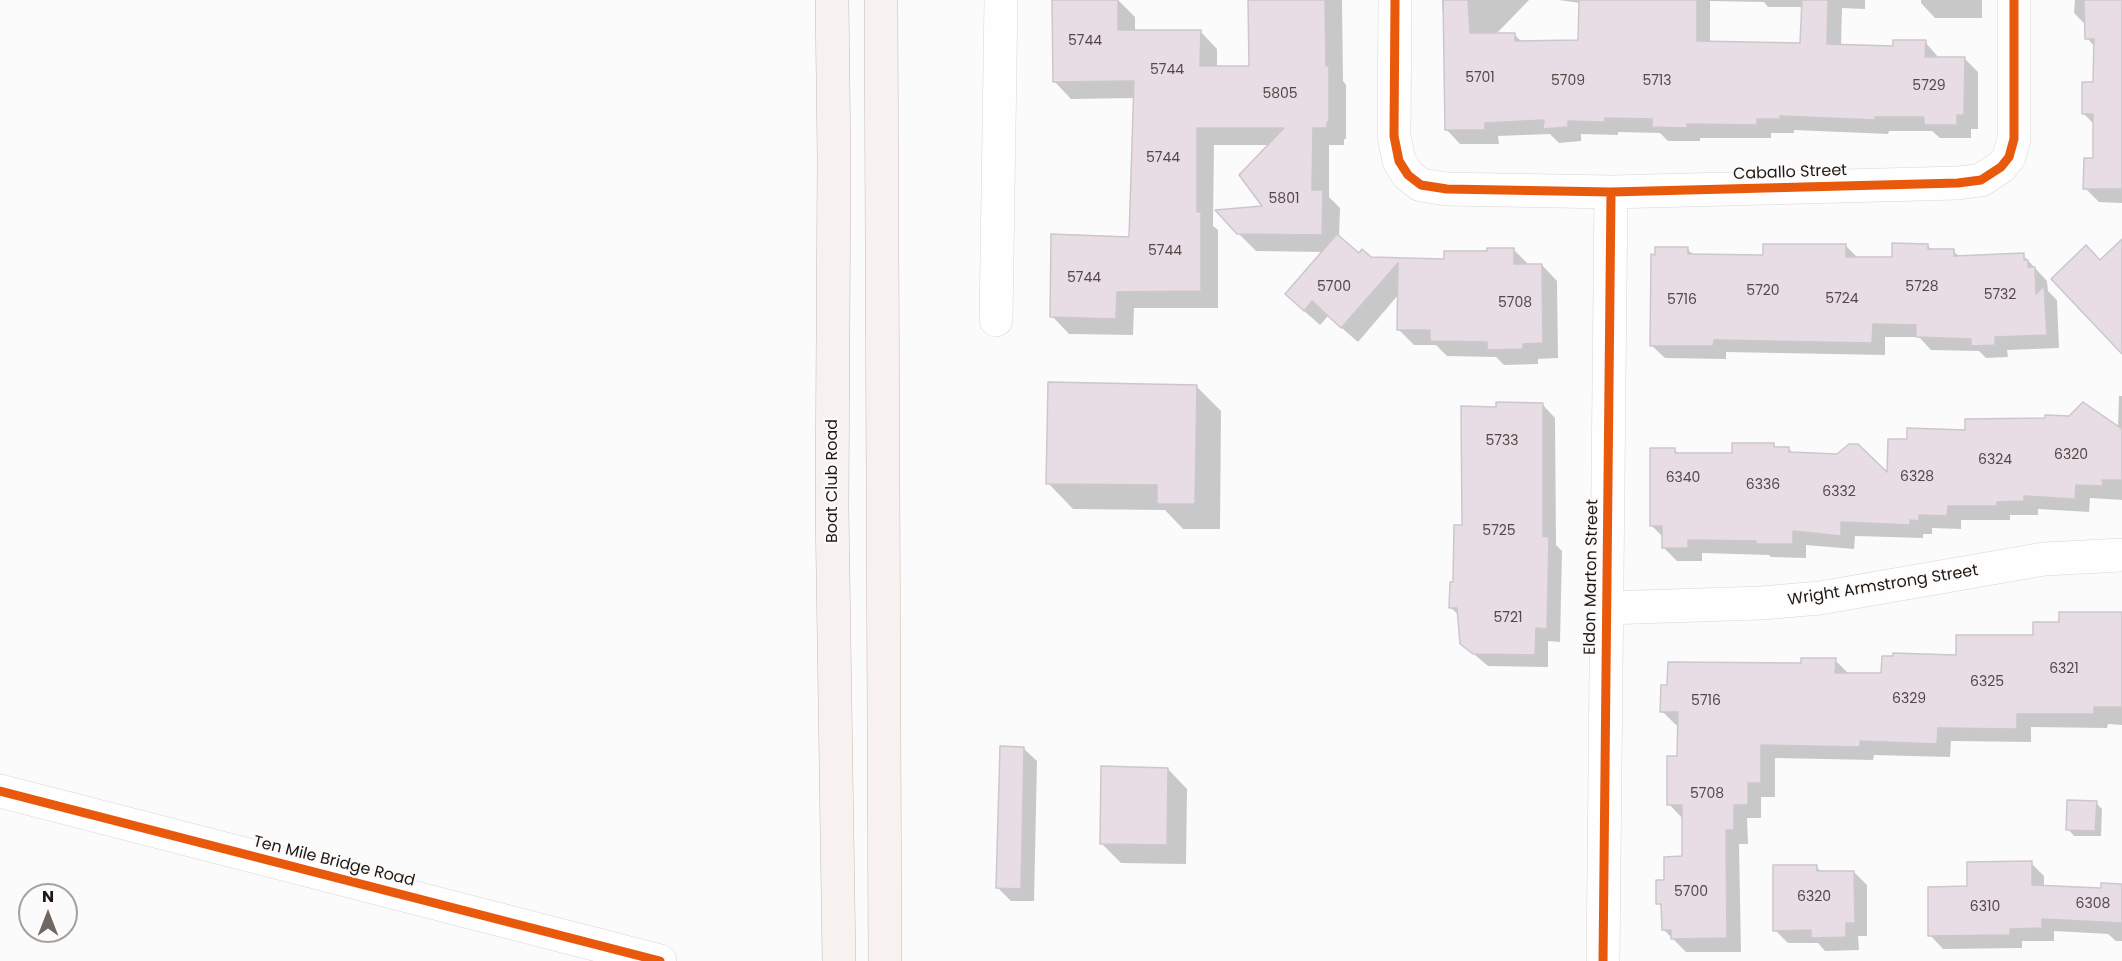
<!DOCTYPE html>
<html>
<head>
<meta charset="utf-8">
<style>
	body { margin:0 }
	#map { position:relative; width:2122px; height:961px; overflow:hidden; background:#fbfbfb; font-family:Poppins,sans-serif }
	canvas { display:block }
	.north { position:absolute; left:18px; top:883px; width:60px; height:60px; box-sizing:border-box; background:#fbfbfb; border:2px solid #a4a09d; border-radius:50%; rotate:0deg; font-size:16px; font-weight:700; line-height:24px; text-align:center; color:#221811 }
	.north::after { content:''; display:block; margin:auto; width:21px; height:27px; background:#6e6763; clip-path:polygon(50% 0,100% 100%,50% 72%,0 100%) }
</style>
</head>
<body>
<div id="map">
<canvas width="2122" height="961"></canvas>
<div class="north">N</div>
</div>
<script>
const g = document.querySelector('canvas').getContext('2d');
g.lineJoin = 'round';
function paint(path, color) {
  g.fillStyle = color;
  g.fill(path, 'evenodd');
}
function poly(rows) {
  const path = new Path2D();
  for (const r of rows) {
    path.moveTo(r[0], r[1]);
    for (let i = 2; i < r.length; i += 2) path.lineTo(r[i], r[i + 1]);
  }
  return path;
}
function stroke(path, color, width, dash) {
  g.strokeStyle = color;
  g.lineWidth = width;
  g.lineCap = dash ? 'butt' : 'round';
  g.setLineDash(dash || []);
  g.stroke(path);
}
function write(font, color, halo, rows, align = 'center') {
  g.font = font + ' Poppins,sans-serif';
  g.lineWidth = 4.5;
  g.setLineDash([]);
  g.textBaseline = 'middle';
  g.strokeStyle = halo;
  g.fillStyle = color;
  for (const [text, x, y, turn = 0] of rows) {
    g.save();
    g.translate(x, y);
    g.rotate((+turn || 0) * Math.PI / 180);
    g.textAlign = isNaN(turn) ? turn : align;
    if (halo) g.strokeText(text, 0, 0);
    g.fillText(text, 0, 0);
    g.restore();
  }
}
paint(poly([
	[1054,0,1118,0,1135,17,1135,31,1200,31,1217,49,1217,67,1250,67,1249,0,1342,0,1343,81,1346,85,1346,139,1344,139,1344,145,1329,145,1329,197,1340,208,1339,238,1359,256,1371,259,1445,260,1513,249,1529,265,1542,265,1557,281,1558,358,1538,359,1538,364,1504,365,1496,357,1447,356,1436,345,1414,345,1398,329,1399,294,1358,342,1328,316,1320,325,1302,309,1324,252,1256,251,1238,233,1265,208,1270,145,1214,145,1213,226,1218,230,1218,308,1134,308,1133,335,1069,334,1052,316,1130,238,1135,98,1071,99,1054,81],
	[1442,0,1529,0,1496,34,1514,34,1522,42,1579,41,1580,3,1559,0,1865,0,1865,9,1842,8,1841,46,1895,47,1925,42,1939,58,1964,58,1978,72,1978,129,1971,129,1971,138,1940,138,1932,131,1889,131,1888,134,1794,130,1794,133,1771,133,1771,138,1700,138,1700,141,1668,141,1660,133,1618,132,1618,135,1581,134,1581,141,1559,143,1550,134,1498,136,1499,144,1460,144,1446,129,1445,12,1442,9],
	[1710,1,1764,2,1768,7,1803,7,1802,44,1710,43],
	[1921,0,1982,0,1982,18,1935,18,1921,3],
	[2075,0,2122,0,2122,203,2099,202,2085,188,2094,160,2095,125,2083,113,2095,83,2095,47,2087,38,2086,25,2074,13],
	[1927,245,1932,250,1953,251,1960,257,2023,255,2047,281,2048,291,2057,300,2059,348,2007,350,2008,357,1986,358,1979,351,1931,350,1919,337,1885,337,1885,355,1726,352,1726,359,1665,358,1651,345,1687,249,1694,255,1764,256,1846,246,1858,258,1893,258],
	[1196,386,1221,411,1220,529,1183,529,1165,510,1073,509,1048,483],
	[2119,396,2122,396,2122,500,2090,498,2089,512,2038,509,2038,515,2010,515,2010,520,1961,520,1961,529,1932,528,1932,534,1923,534,1923,538,1855,536,1854,549,1806,545,1806,558,1771,557,1769,555,1702,553,1702,561,1677,561,1663,547,1663,537,1651,525,1675,450,1679,454,1733,454,1773,445,1777,448,1788,448,1794,454,1888,475,1908,441,1967,432,2118,428],
	[1542,404,1555,418,1556,545,1562,551,1560,642,1548,641,1548,667,1488,666,1462,644,1460,616,1450,607,1463,526,1498,408],
	[2122,612,2122,725,2108,724,2107,728,2031,727,2031,742,1951,741,1950,757,1874,755,1873,760,1775,758,1775,797,1761,797,1761,818,1747,818,1748,844,1739,844,1741,952,1686,952,1663,929,1663,908,1658,903,1666,882,1683,858,1683,819,1669,804,1678,758,1679,725,1676,725,1662,711,1802,665,1835,660,1849,674,1882,675,2035,637,2060,623],
	[1023,748,1037,761,1034,901,1011,901,998,888],
	[1168,769,1187,789,1186,864,1121,863,1101,843],
	[2096,803,2102,809,2101,836,2074,836,2068,829],
	[2031,863,2044,876,2044,887,2102,890,2122,885,2122,941,2116,941,2108,934,2054,931,2054,941,2022,941,2022,948,1943,949,1930,935,1968,887],
	[1816,866,1822,873,1854,872,1867,885,1867,936,1858,936,1859,950,1825,951,1818,943,1788,943,1775,930]
]), '#0003');
const building = poly([
	[1052,0,1118,0,1118,30,1201,30,1200,66,1249,66,1248,0,1325,0,1326,66,1329,66,1329,122,1327,122,1327,128,1313,128,1312,190,1323,190,1322,235,1237,234,1215,210,1262,206,1239,175,1284,128,1197,128,1197,212,1201,212,1201,291,1117,292,1116,319,1050,317,1051,234,1129,237,1134,81,1053,82,1052,0],
	[1443,0,1468,0,1470,33,1515,33,1515,41,1578,40,1579,0,1697,0,1697,41,1800,43,1802,0,1828,0,1827,44,1893,46,1893,40,1926,40,1925,57,1965,57,1964,115,1957,115,1957,125,1924,125,1924,117,1875,117,1875,120,1780,116,1780,119,1757,119,1757,125,1687,124,1687,128,1652,127,1652,119,1605,118,1605,122,1568,121,1568,127,1543,129,1544,120,1485,123,1485,130,1445,130,1443,0],
	[2084,0,2122,0,2122,189,2083,189,2084,158,2093,158,2093,114,2082,114,2082,82,2093,82,2094,39,2085,39,2084,0],
	[1337,234,1359,253,1362,249,1371,257,1444,259,1444,251,1487,251,1487,248,1514,248,1514,264,1542,264,1543,343,1523,344,1523,349,1487,350,1487,342,1430,341,1430,330,1397,330,1398,263,1341,328,1312,301,1304,311,1285,294,1337,234],
	[2122,239,2122,354,2051,279,2086,245,2100,260,2122,239],
	[1892,243,1928,244,1928,249,1954,249,1954,256,2024,253,2024,260,2028,260,2028,267,2035,267,2036,294,2044,286,2047,335,1995,337,1995,345,1971,346,1971,339,1916,337,1916,325,1873,324,1872,343,1714,340,1713,346,1650,346,1651,254,1655,255,1655,247,1688,247,1688,254,1763,255,1763,244,1846,244,1846,257,1892,257,1892,243],
	[1048,382,1197,385,1195,504,1157,504,1157,485,1046,484,1048,382],
	[1496,402,1543,403,1543,536,1549,537,1547,629,1536,628,1535,655,1473,654,1460,644,1457,608,1449,608,1450,582,1453,582,1454,525,1462,525,1461,406,1496,407,1496,402],
	[2083,402,2122,429,2122,480,2102,480,2103,486,2076,485,2075,499,2024,496,2024,501,1997,502,1997,506,1948,506,1947,516,1919,515,1919,521,1910,520,1910,525,1841,522,1841,536,1793,531,1793,544,1756,544,1756,541,1688,540,1688,548,1662,548,1662,526,1650,526,1650,448,1675,448,1675,453,1732,453,1732,443,1774,443,1774,447,1789,447,1789,452,1837,454,1849,444,1858,444,1887,472,1888,439,1907,439,1907,428,1965,430,1965,419,2045,418,2045,415,2069,416,2083,402],
	[2059,612,2122,612,2122,707,2094,707,2094,714,2017,714,2017,729,1938,728,1937,744,1860,741,1860,747,1761,745,1761,783,1748,783,1748,805,1734,805,1734,830,1726,830,1727,938,1671,939,1671,930,1662,930,1661,904,1656,904,1656,880,1664,880,1664,857,1682,856,1682,805,1667,805,1667,756,1677,756,1678,712,1660,712,1661,685,1667,685,1668,662,1801,663,1801,658,1836,658,1835,673,1881,673,1882,656,1893,656,1893,653,1956,655,1956,635,2033,635,2033,622,2059,622,2059,612],
	[1000,746,1024,747,1021,889,996,888,1000,746],
	[1101,766,1168,768,1167,845,1100,844,1101,766],
	[2067,800,2097,801,2095,831,2066,830,2067,800],
	[2032,861,2032,885,2101,888,2101,883,2122,884,2122,923,2042,919,2042,928,2010,929,2010,935,1928,936,1928,887,1967,886,1967,862,2032,861],
	[1773,865,1817,865,1817,871,1854,871,1855,923,1846,923,1846,937,1811,938,1811,930,1773,931,1773,865]
]);
paint(building, '#e8dce5');
stroke(building, '#ccc7cb', 1.5);
const minor = poly([
	[1395,0,1394,136,1399,161,1408,175,1421,185,1447,189,1611,192,1958,183,1981,180,2001,167,2009,157,2014,139,2014,0],
	[996,320,1001,0],
	[1606,608,1761,603,1820,598,2044,559,2122,555],
	[0,791,660,961],
	[1603,961,1611,192]
]);
const major = poly([
	[832,0,834,158,832,508,839,961],
	[881,0,885,961]
]);
stroke(minor, '#dbd5d2', 34);
stroke(major, '#c4bbb6', 34);
stroke(minor, '#fefefe', 33);
stroke(major, '#f7f2f0', 33);
stroke(poly([
	[1395,0,1394,136,1399,161,1408,175,1421,185,1447,189,1611,192,1958,183,1981,180,2001,167,2009,157,2014,139,2014,0],
	[0,791,660,961],
	[1603,961,1611,192]
]), '#e8590c', 9);
write('14px', '#544946', null, [
	["5744",1085,41],
	["5744",1167,70],
	["5701",1480,78],
	["5709",1568,81],
	["5713",1657,81],
	["5729",1929,86],
	["5805",1280,94],
	["5744",1163,158],
	["5801",1284,199],
	["5744",1165,251],
	["5744",1084,278],
	["5700",1334,287],
	["5728",1922,287],
	["5720",1763,291],
	["5732",2000,295],
	["5724",1842,299],
	["5716",1682,300],
	["5708",1515,303],
	["5733",1502,441],
	["6320",2071,455],
	["6324",1995,460],
	["6328",1917,477],
	["6340",1683,478],
	["6336",1763,485],
	["6332",1839,492],
	["5725",1499,531],
	["5721",1508,618],
	["6321",2064,669],
	["6325",1987,682],
	["6329",1909,699],
	["5716",1706,701],
	["5708",1707,794],
	["5700",1691,892],
	["6320",1814,897],
	["6308",2093,904],
	["6310",1985,907]
]);
write('16px', '#221811', '#fbfbfb', [
	["Caballo Street",1790,173,-2],
	["Boat Club Road",833,481,-90],
	["Eldon Marton Street",1592,577,-89],
	["Wright Armstrong Street",1883,586,-9],
	["Ten Mile Bridge Road",334,862,14]
]);
</script>
</body>
</html>
